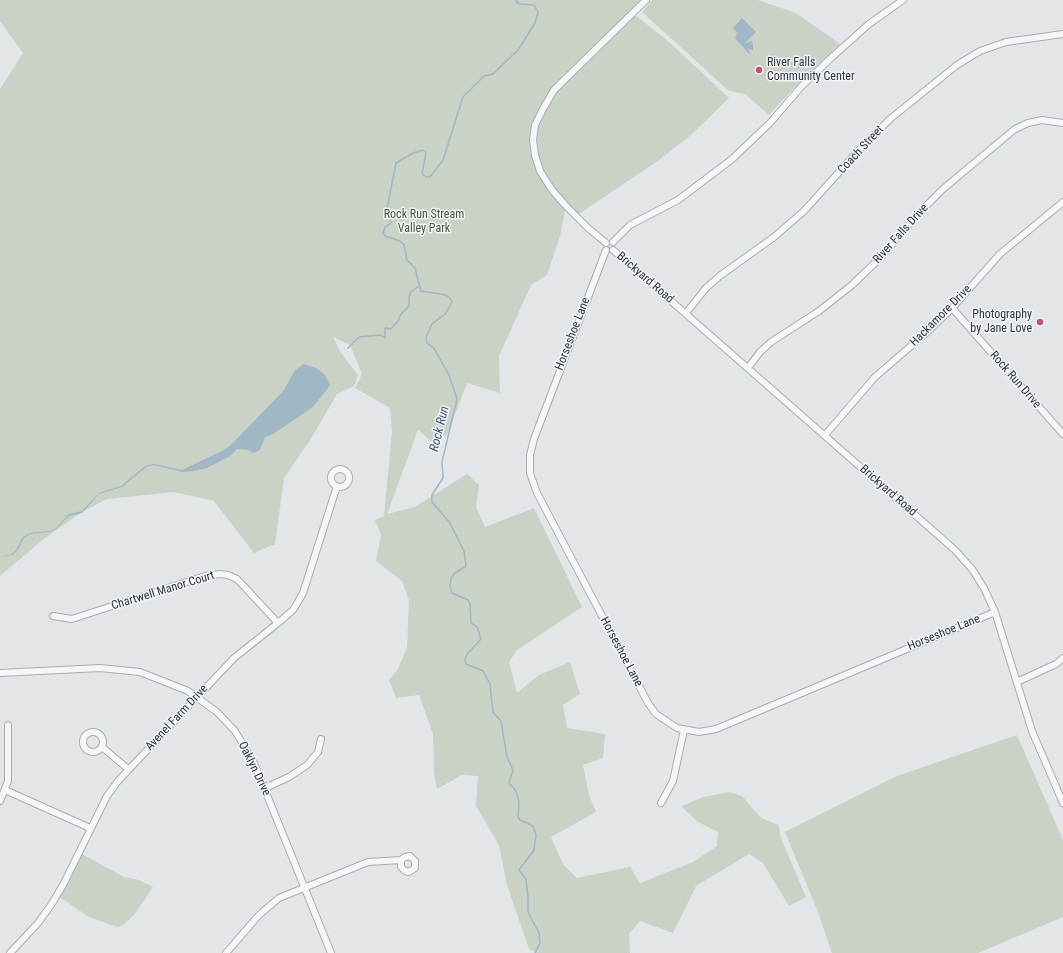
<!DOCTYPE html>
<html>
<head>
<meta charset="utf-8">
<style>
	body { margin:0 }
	canvas { display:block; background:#e2e6e9 }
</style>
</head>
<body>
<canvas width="1063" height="953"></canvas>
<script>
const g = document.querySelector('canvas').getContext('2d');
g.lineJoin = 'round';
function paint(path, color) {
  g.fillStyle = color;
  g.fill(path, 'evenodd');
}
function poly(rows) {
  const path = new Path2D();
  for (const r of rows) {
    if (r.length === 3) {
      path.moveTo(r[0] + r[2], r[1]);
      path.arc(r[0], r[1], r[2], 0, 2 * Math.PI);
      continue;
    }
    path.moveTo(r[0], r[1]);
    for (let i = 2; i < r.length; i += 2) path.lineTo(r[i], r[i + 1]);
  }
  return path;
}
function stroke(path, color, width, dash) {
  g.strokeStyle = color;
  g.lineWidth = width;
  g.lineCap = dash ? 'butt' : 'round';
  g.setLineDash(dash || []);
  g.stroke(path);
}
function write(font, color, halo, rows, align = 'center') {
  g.font = font + ' "Roboto Condensed",sans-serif';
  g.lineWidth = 3;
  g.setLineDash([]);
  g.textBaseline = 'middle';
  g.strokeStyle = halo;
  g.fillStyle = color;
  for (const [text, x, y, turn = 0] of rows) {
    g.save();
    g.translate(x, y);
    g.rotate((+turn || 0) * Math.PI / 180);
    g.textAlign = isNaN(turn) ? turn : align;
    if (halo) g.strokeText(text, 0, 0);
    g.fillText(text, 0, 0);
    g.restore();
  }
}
paint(poly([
	[0,0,646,0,634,14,669,42,729,98,691,135,659,160,576,216,566,206,560,236,547,275,531,285,499,356,500,393,467,383,447,435,431,441,418,430,387,514,415,507,467,474,479,485,476,507,485,527,534,508,582,607,517,650,509,662,517,693,539,675,570,662,580,694,563,705,567,728,605,734,603,758,583,765,589,795,596,812,551,837,563,864,577,878,630,867,640,883,693,862,717,846,718,832,698,822,681,806,704,797,729,792,742,796,761,818,779,825,780,836,806,897,789,906,763,863,749,854,696,886,673,933,640,921,629,934,630,953,537,953,529,949,507,885,499,845,476,806,478,776,462,775,437,789,434,773,433,734,419,695,396,698,389,680,398,669,407,647,409,600,402,581,376,561,381,535,375,520,384,516,392,432,390,408,355,388,362,374,350,345,333,337,341,353,358,375,354,386,337,394,312,437,284,478,275,544,254,553,214,501,174,492,107,499,82,512,45,538,0,576,0,89,23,53,0,21],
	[652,0,758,0,796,13,840,44,796,86,769,115,745,94,729,91,642,12],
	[1017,735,1063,840,1063,917,978,953,832,953,818,912,785,832,897,776],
	[80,853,124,877,139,880,153,887,134,915,123,925,117,927,89,917,58,896]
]), '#c9d2c4');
paint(poly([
	[742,18,756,32,744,44,751,41,753,44,753,50,747,49,750,52,749,54,735,38,737,33,733,28],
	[304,364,318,369,324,374,330,384,328,388,313,407,273,434,265,437,260,450,253,453,248,450,237,449,230,456,207,468,194,471,182,472,154,465,146,467,122,487,99,494,82,513,69,516,56,529,50,532,30,534,24,538,17,551,12,555,0,557,12,554,16,550,23,537,30,533,50,531,56,528,69,514,82,511,99,493,121,486,145,466,154,464,182,470,222,451,230,446,284,390,295,370]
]), '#a0b7c6');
stroke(poly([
	[515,0,519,4,534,5,538,12,535,23,518,50,493,74,484,76,463,97,443,160,430,177,426,177,422,174,426,152,423,150,413,153,396,163,387,209,391,223,385,227,383,233,385,236,400,241,404,245,407,260,415,268,421,291,446,295,450,298,452,302,446,313,432,324,426,337,427,343,433,347,449,375,457,399,442,462,443,478,432,495,432,502,450,523,464,551,466,566,455,573,451,578,450,586,452,593,468,600,470,604,471,623,477,627,481,639,468,653,465,659,466,664,483,671,490,684,493,712,501,721,507,757,513,770,509,783,516,791,519,802,518,817,520,820,533,826,536,835,534,850,519,870,526,879,528,897,528,912,539,933,540,943,535,953],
	[348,348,359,337,381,335,385,338,385,328,391,329,398,321,401,314,409,306,409,296,411,292,419,286]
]), '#a0b7c6', 1.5);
const minor = poly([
	[613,242,630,225,678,200,731,160,770,123,801,87,832,57,869,24,903,0],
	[606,243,588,228,566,206,552,190,540,171,535,155,533,140,535,125,543,109,554,90,646,0],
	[606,250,534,439,530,455,530,473,537,493,648,703,656,714,677,728,699,732,716,729,995,612],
	[613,250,955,550,972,569,984,588,995,612,1032,731,1063,803],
	[952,308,1063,434],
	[686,313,706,288,721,275,774,237,804,211,859,150,890,119,957,65,980,51,1006,42,1063,34],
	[748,368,760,352,771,342,819,311,852,285,882,256,921,211,943,189,1015,129,1028,123,1042,120,1063,123],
	[825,435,875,377,925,334,952,308,1000,254,1063,202],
	[340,478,9],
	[53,616,72,619,205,576,220,574,228,575,237,579,278,623],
	[0,673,100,668,140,672,188,691,217,712,235,731,254,763,331,953],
	[1017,682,1056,664,1063,658],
	[93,742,10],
	[102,747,128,769],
	[265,788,289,777,307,765,318,752,321,739],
	[5,790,90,828],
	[0,801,8,781,8,725],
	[661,803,673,781,684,730],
	[10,953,38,923,51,905,63,885,107,796,118,781,234,658,278,623,293,610,298,602,303,593,337,486],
	[226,953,259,915,279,898,368,862,401,860,405,857,410,856,415,861,415,868,409,872,405,871,401,867,401,860]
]);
stroke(minor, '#a8adb3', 8);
stroke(minor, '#f5f6f8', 6);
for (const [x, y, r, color] of [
	[759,70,4,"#c35371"],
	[1040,322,4,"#c35371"]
]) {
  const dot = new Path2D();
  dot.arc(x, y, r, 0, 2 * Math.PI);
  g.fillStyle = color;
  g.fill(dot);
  stroke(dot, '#f2f4f7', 1.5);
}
write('12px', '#2c3540', '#f2f4f7', [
	["River Falls",767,63],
	["Community Center",767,77],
	["Photography",1032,315,"right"],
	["by Jane Love",1032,329,"right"]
], 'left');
write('12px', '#2c3540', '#f2f4f7', [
	["Coach Street",861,150,-47],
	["River Falls Drive",901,234,-48],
	["Brickyard Road",645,278,41],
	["Hackamore Drive",941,316,-45],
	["Horseshoe Lane",573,334,-69],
	["Rock Run Drive",1015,380,49],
	["Brickyard Road",888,491,41],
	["Chartwell Manor Court",163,591,-17],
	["Horseshoe Lane",944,633,-22],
	["Horseshoe Lane",621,652,62],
	["Avenel Farm Drive",177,718,-47],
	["Oaklyn Drive",254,769,64]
]);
write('12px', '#445a3a', '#f2f4f7', [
	["Rock Run Stream",424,215],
	["Valley Park",424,229]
]);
write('italic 13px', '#395870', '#f2f4f7', [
	["Rock Run",440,429,-76]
]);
</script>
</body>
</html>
